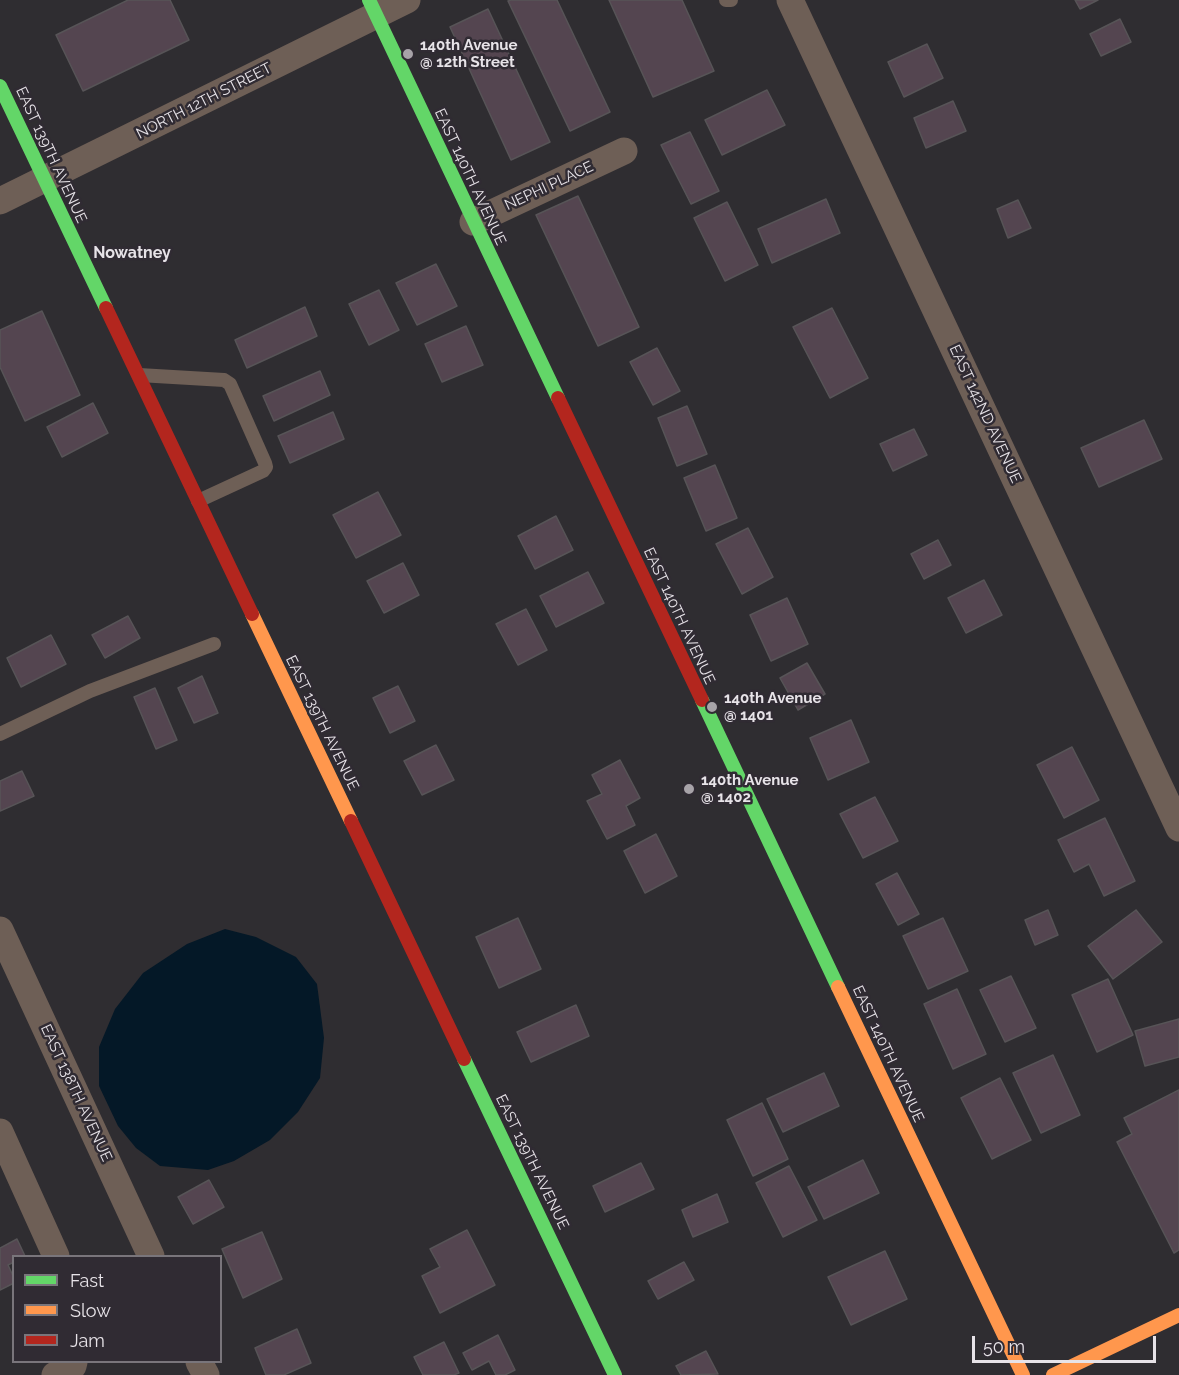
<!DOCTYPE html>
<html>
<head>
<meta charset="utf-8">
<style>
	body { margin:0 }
	#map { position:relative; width:1179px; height:1375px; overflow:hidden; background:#2f2d31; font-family:Raleway,sans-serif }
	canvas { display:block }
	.legend { position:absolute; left:12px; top:1255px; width:210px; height:108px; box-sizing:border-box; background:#302b33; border:2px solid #79757b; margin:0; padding:8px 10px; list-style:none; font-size:18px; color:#e7e3e8 }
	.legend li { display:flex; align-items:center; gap:12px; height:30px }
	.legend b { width:30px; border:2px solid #79757b }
	.scale { position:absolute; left:972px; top:1336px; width:184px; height:27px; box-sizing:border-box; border:3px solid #e7e3e8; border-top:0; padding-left:8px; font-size:18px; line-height:21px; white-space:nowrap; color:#e7e3e8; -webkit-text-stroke:4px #302b33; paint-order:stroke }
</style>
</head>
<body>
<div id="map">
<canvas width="1179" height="1375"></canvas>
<ul class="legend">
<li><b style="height:8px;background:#63d668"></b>Fast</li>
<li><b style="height:8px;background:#ff974d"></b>Slow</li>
<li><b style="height:8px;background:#b3261e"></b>Jam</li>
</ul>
<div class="scale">50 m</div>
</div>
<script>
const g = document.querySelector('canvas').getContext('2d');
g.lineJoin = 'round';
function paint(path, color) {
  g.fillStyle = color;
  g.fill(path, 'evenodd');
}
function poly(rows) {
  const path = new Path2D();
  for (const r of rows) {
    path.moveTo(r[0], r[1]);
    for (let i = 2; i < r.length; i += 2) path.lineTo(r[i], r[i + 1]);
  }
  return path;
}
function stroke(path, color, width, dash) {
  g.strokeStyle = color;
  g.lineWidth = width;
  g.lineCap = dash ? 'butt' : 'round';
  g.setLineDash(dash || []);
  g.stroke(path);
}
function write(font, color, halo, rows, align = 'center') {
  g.font = font + ' Raleway,sans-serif';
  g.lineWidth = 5;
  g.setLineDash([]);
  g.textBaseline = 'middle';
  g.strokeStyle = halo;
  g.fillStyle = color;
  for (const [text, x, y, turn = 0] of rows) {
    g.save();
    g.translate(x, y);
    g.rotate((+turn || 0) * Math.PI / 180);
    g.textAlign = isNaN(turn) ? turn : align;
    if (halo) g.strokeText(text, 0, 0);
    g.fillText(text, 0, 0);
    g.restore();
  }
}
paint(poly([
	[225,929,256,937,296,957,317,984,324,1038,320,1078,298,1112,270,1140,234,1161,208,1170,160,1166,136,1148,118,1126,99,1086,99,1047,115,1009,143,973,187,944]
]), '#041827');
const building = poly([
	[128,0,170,0,189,40,83,91,56,35,128,0],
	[511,0,557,0,610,112,570,131,508,1,511,0],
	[609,0,682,0,714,71,653,97,609,0],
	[1075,0,1098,0,1080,9,1075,0],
	[488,9,550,142,511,160,450,27,488,9],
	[1120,19,1131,42,1101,56,1090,34,1120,19],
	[927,44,943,78,904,97,888,62,927,44],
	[767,90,785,125,722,155,705,120,767,90],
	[953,101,966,131,926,148,914,118,953,101],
	[690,132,719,191,691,204,661,145,690,132],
	[578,196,639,327,598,346,536,215,578,196],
	[826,199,840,233,772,263,758,229,826,199],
	[1018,200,1031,228,1008,238,997,209,1018,200],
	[727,202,758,265,725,281,694,218,727,202],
	[436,264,457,306,417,325,396,283,436,264],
	[379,290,399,330,369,345,349,304,379,290],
	[305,307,317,336,247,368,235,340,305,307],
	[832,308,868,378,830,398,793,327,832,308],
	[42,311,80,395,25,421,0,367,0,330,42,311],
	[466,326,483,365,442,382,425,344,466,326],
	[657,348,680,391,653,405,630,362,657,348],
	[320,371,330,395,274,421,263,396,320,371],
	[93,403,108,433,62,457,47,427,93,403],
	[687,406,707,454,677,466,658,418,687,406],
	[333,412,344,439,290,463,278,436,333,412],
	[1144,420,1162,459,1099,487,1081,448,1144,420],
	[914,429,927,455,893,471,880,444,914,429],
	[715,465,737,518,706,531,684,478,715,465],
	[378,492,401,535,356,558,333,515,378,492],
	[556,516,573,550,535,569,518,536,556,516],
	[748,528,773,577,742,594,716,544,748,528],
	[938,540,951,565,924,579,911,554,938,540],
	[403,563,419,595,384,613,367,581,403,563],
	[588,572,604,603,556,627,540,596,588,572],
	[984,580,1002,615,966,633,948,598,984,580],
	[787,598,808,644,771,661,750,615,787,598],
	[526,609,547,650,518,665,496,624,526,609],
	[128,616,140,638,105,658,92,635,128,616],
	[51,635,66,664,21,687,7,658,51,635],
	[807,663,825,694,798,710,780,678,807,663],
	[202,676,218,713,194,723,178,688,202,676],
	[398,686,415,721,390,733,373,698,398,686],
	[155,688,177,740,156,749,134,697,155,688],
	[851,720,869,762,828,780,810,738,851,720],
	[436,745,454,780,422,795,404,761,436,745],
	[1072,747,1099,800,1064,818,1037,765,1072,747],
	[620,760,640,798,626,806,635,825,607,839,587,801,602,794,592,775,620,760],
	[22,771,34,796,0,811,0,781,22,771],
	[875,797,898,841,863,858,840,814,875,797],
	[1105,818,1135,881,1104,896,1089,864,1074,872,1058,840,1105,818],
	[656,834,677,876,645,893,624,851,656,834],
	[897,873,919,914,898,925,876,884,897,873],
	[1048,910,1058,935,1035,945,1025,920,1048,910],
	[1136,910,1162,942,1113,979,1088,946,1136,910],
	[518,918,541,969,499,988,476,937,518,918],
	[943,918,968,971,928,989,903,936,943,918],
	[1011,976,1036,1028,1005,1042,980,990,1011,976],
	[1108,979,1133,1035,1097,1052,1072,995,1108,979],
	[957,989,986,1054,953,1069,924,1004,957,989],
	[576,1005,589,1036,531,1062,517,1032,576,1005],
	[1179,1019,1179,1057,1145,1066,1135,1031,1179,1019],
	[1053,1055,1080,1115,1041,1133,1013,1073,1053,1055],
	[824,1073,839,1106,783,1132,767,1099,824,1073],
	[1000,1078,1031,1140,992,1159,961,1098,1000,1078],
	[1179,1090,1179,1250,1174,1253,1117,1142,1132,1134,1124,1118,1179,1090],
	[762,1103,788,1159,753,1176,727,1120,762,1103],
	[863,1160,879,1193,824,1219,808,1187,863,1160],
	[641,1163,654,1189,605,1212,593,1186,641,1163],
	[789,1166,817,1220,783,1237,756,1183,789,1166],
	[209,1180,224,1207,193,1224,178,1197,209,1180],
	[717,1194,728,1222,693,1237,682,1210,717,1194],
	[467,1230,495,1285,440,1313,422,1276,440,1267,430,1249,467,1230],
	[262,1232,282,1279,243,1298,222,1249,262,1232],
	[17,1239,25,1256,14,1256,14,1262,8,1265,14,1278,14,1283,0,1290,0,1248,17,1239],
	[885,1251,907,1299,851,1325,828,1277,885,1251],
	[684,1262,694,1280,658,1299,648,1281,684,1262],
	[297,1329,311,1363,284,1375,266,1375,255,1348,297,1329],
	[498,1335,515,1370,505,1375,496,1375,489,1361,472,1370,463,1353,498,1335],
	[444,1342,459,1373,454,1375,423,1375,414,1357,444,1342],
	[706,1351,718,1374,681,1375,676,1366,706,1351]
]);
paint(building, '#544550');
stroke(building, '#575457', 1.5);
stroke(poly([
	[726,0,731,0],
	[139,375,224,380,230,384,265,463,266,467,263,471,198,501],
	[0,734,90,691,214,644]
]), '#6e5f56', 14);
stroke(poly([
	[790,0,1179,828],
	[0,201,407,0],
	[473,222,624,151],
	[0,930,151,1256],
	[0,1132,56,1256],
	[199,1362,206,1375],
	[55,1375,73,1366,74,1362]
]), '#6e5f56', 27);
stroke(poly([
	[369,0,558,398],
	[0,86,106,308],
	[702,700,838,987],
	[464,1059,615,1375]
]), '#63d668', 14);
stroke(poly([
	[252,614,351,821],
	[838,987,1023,1375],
	[1053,1375,1179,1315]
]), '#ff974d', 14);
stroke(poly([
	[106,308,252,614],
	[558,398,702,700],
	[351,821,464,1059]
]), '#b3261e', 14);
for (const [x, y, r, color] of [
	[408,54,6,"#a7a3a8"],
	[712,707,6,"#a7a3a8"],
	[689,789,6,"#a7a3a8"]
]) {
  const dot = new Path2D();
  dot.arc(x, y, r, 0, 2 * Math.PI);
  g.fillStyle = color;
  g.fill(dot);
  stroke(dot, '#302b33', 2);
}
write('bold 15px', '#e7e3e8', '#302b33', [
	["140th Avenue",420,45],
	["@ 12th Street",420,62],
	["140th Avenue",724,698],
	["@ 1401",724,715],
	["140th Avenue",701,780],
	["@ 1402",701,797]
], 'left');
write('15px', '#e7e3e8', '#302b33', [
	["NORTH 12TH STREET",204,101,-27],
	["EAST 139TH AVENUE",51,155,65],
	["EAST 140TH AVENUE",470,177,65],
	["NEPHI PLACE",549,186,-25],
	["EAST 142ND AVENUE",985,414,65],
	["EAST 140TH AVENUE",679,616,65],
	["EAST 139TH AVENUE",322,723,64],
	["EAST 140TH AVENUE",888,1054,65],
	["EAST 138TH AVENUE",76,1093,65],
	["EAST 139TH AVENUE",532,1162,64]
]);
write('bold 16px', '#e7e3e8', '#302b33', [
	["Nowatney",132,253]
]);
</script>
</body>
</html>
